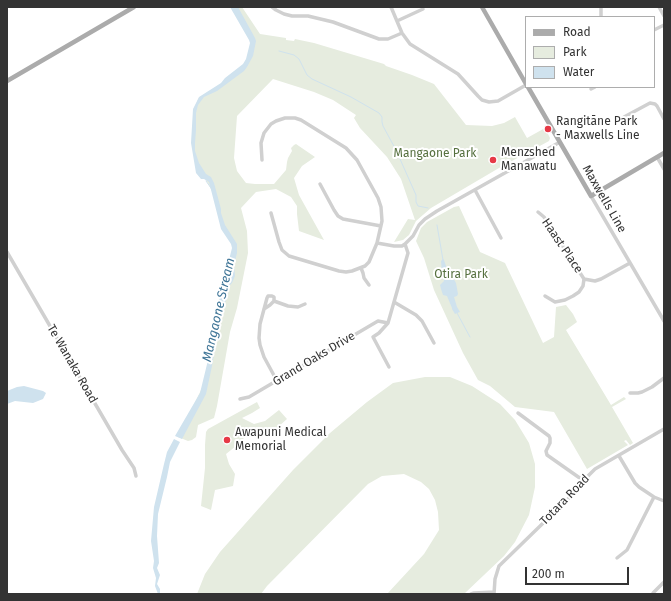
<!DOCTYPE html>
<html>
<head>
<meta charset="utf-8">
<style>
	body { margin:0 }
	#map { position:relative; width:671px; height:601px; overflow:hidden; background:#fff; font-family:"Fira Sans",sans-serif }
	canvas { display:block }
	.frame { position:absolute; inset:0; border:8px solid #333; pointer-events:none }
	.legend { position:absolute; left:525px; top:16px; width:130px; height:72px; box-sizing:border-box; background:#fff; border:1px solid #adadad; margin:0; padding:5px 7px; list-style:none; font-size:12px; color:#333 }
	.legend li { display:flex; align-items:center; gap:8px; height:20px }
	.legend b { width:20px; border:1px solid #adadad }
	.scale { position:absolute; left:525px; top:567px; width:104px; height:18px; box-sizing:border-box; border:2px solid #333; border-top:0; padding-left:5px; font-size:12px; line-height:14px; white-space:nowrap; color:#333; -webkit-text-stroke:3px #fff; paint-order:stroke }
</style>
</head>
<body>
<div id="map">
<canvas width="671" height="601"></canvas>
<div class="frame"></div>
<ul class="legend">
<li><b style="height:5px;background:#ababab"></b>Road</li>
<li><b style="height:11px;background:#e6ecdf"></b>Park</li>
<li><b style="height:11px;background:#cfe2ee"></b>Water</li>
</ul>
<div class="scale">200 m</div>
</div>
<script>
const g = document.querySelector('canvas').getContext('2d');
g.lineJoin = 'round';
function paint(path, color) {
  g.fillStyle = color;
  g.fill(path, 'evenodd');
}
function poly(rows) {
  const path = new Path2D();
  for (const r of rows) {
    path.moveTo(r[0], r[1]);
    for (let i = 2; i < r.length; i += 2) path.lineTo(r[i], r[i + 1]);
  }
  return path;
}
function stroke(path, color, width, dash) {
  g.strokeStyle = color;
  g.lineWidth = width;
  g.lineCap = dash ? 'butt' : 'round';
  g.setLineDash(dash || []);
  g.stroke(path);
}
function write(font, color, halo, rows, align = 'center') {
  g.font = font + ' "Fira Sans",sans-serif';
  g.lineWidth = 4;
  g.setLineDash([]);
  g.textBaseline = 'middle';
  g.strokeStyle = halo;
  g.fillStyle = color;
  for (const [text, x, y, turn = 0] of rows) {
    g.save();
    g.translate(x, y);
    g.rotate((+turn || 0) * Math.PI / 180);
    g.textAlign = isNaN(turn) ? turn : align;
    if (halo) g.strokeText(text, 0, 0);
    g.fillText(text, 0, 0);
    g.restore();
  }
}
paint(poly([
	[233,7,242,7,260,34,286,38,286,40,294,41,295,39,314,43,384,64,386,66,412,75,434,84,466,125,492,126,504,123,515,117,527,138,545,128,550,138,549,141,499,168,431,208,416,221,409,235,403,240,394,242,408,219,415,220,401,179,387,157,360,128,354,118,356,115,333,100,314,92,273,79,237,116,234,158,237,171,246,183,255,184,274,184,286,170,287,162,288,158,292,151,291,148,294,145,296,144,315,157,302,166,294,178,299,195,324,240,299,231,297,214,297,206,291,197,276,189,256,192,241,208,247,231,248,253,237,308,230,332,217,406,214,418,198,425,196,437,192,440,188,441,178,437,202,388,228,280,233,246,222,227,212,191,201,171,193,150,193,130,198,99,223,83,243,68,248,58,252,41],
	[459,206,480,252,505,263,543,343,554,337,556,307,566,305,573,314,577,322,566,330,611,405,624,397,626,399,612,407,633,443,630,445,626,440,624,441,628,445,587,469,554,412,515,407,490,386,478,380,463,353,434,290,424,258,416,241,421,228,427,222,454,207],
	[425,377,450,377,472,386,500,404,515,420,529,443,535,464,535,487,529,515,515,542,504,556,464,594,387,594,424,554,439,530,438,512,435,500,429,489,421,482,404,474,382,476,368,484,267,586,261,594,197,594,205,574,220,552,293,470,330,433,367,402,393,383],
	[257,402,260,408,252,413,242,418,254,424,265,421,279,410,287,419,278,427,266,433,257,427,248,432,241,442,226,454,229,464,235,474,233,486,215,490,211,510,201,506,205,468,205,445,206,432,208,429]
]), '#e6ecdf');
paint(poly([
	[230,7,238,7,255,38,256,41,253,56,247,67,244,71,217,91,204,97,198,105,196,113,196,130,195,143,195,151,199,163,206,174,211,177,214,183,221,209,221,213,225,225,237,244,237,253,234,265,235,276,232,283,229,286,227,298,221,312,212,366,206,394,182,439,175,436,200,393,209,356,213,321,216,308,227,276,230,256,232,248,231,244,221,229,209,182,204,179,201,179,196,173,191,143,193,109,199,97,221,83,225,78,243,64,246,59,250,43,249,40],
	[443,259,444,260,446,266,456,283,458,294,457,296,454,297,457,307,460,312,457,313,455,314,452,309,452,308,447,296,443,295,441,289,440,285,444,281,442,273,441,261],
	[24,386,43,391,46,393,43,399,33,403,15,401,7,404,7,391,17,387],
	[174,439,180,442,170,462,167,477,158,514,157,536,159,563,157,568,160,575,157,584,160,589,160,594,158,594,155,586,156,578,153,568,154,561,151,541,154,507,164,464,167,452]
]), '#cfe2ee');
stroke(poly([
	[279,51,294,55,299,59,307,75,312,79,351,97,379,113,382,117,382,122,383,126,396,150,416,195,416,202,418,206,428,208],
	[206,181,211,188],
	[437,225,443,260],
	[457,313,470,337]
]), '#cfe2ee', 1);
stroke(poly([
	[272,7,276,10,284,14,292,16,308,16,333,22,379,39,388,39,402,33],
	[391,7,402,33,410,44,458,74,478,96,482,100,489,102,498,101,526,85],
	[659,7,664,16],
	[601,17,601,7],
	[397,21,423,9],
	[654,30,664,25],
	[591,89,595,87],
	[624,117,650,103,655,104,657,106,664,119],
	[657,157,664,169],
	[262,160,261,143,264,133,271,124,276,121,285,118,295,118,301,120,346,148,357,160,378,198,381,207,382,221,377,243],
	[320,184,334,210,338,216,343,219,381,226],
	[475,190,501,238],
	[591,196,664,321],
	[538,212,544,217,584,279,595,281,601,279,630,263],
	[271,213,279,242,282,250,289,256,339,271,346,272,352,271,365,266,369,262,377,243,394,246,402,246,405,244],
	[7,252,122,450,134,468,136,476],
	[361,268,363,273,364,278,369,285],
	[545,296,555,302,565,300,573,296,579,292,583,286,584,279],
	[274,301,288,306,298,307,305,304],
	[394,302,416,315,422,321,434,343],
	[264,309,270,305,274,301,274,297,272,296,268,296,267,298,260,324,259,338,260,345,264,357,277,381],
	[389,367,373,337,379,333,388,323,408,253,405,244,413,236,419,225,425,219,437,211,560,142],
	[630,393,638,393,642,392,652,387,664,378],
	[240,399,249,397,378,321,388,323],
	[518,413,549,436,550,438,550,443,546,451,547,455,584,481],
	[619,456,635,483,639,487,654,497,664,501],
	[617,558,627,550,654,497],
	[653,593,664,582],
	[471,594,474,593,494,592],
	[494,594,495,579,499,566,573,494,589,475,595,469,664,429]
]), '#d0d0d0', 3.5);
stroke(poly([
	[482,7,526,84],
	[7,81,134,7],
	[528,87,591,196,664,153]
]), '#ababab', 4.5);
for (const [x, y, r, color] of [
	[548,129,4,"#e63946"],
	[493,160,4,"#e63946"],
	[227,440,4,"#e63946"]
]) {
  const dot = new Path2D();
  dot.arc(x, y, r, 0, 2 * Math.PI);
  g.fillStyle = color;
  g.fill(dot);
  stroke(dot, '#fff', 1.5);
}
write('12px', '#333', '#fff', [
	["Rangitāne Park",556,122],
	["- Maxwells Line",556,136],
	["Menzshed",501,153],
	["Manawatu",501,167],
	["Awapuni Medical",235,433],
	["Memorial",235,447]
], 'left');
write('12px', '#56703f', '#fff', [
	["Mangaone Park",435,154],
	["Otira Park",461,275]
]);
write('12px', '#333', '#fff', [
	["Maxwells Line",604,199,60],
	["Haast Place",562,246,56],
	["Grand Oaks Drive",314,359,-31],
	["Te Wanaka Road",72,364,60],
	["Totara Road",565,500,-46]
]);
write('italic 13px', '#3f7597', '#fff', [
	["Mangaone Stream",219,310,-77]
]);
</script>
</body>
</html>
